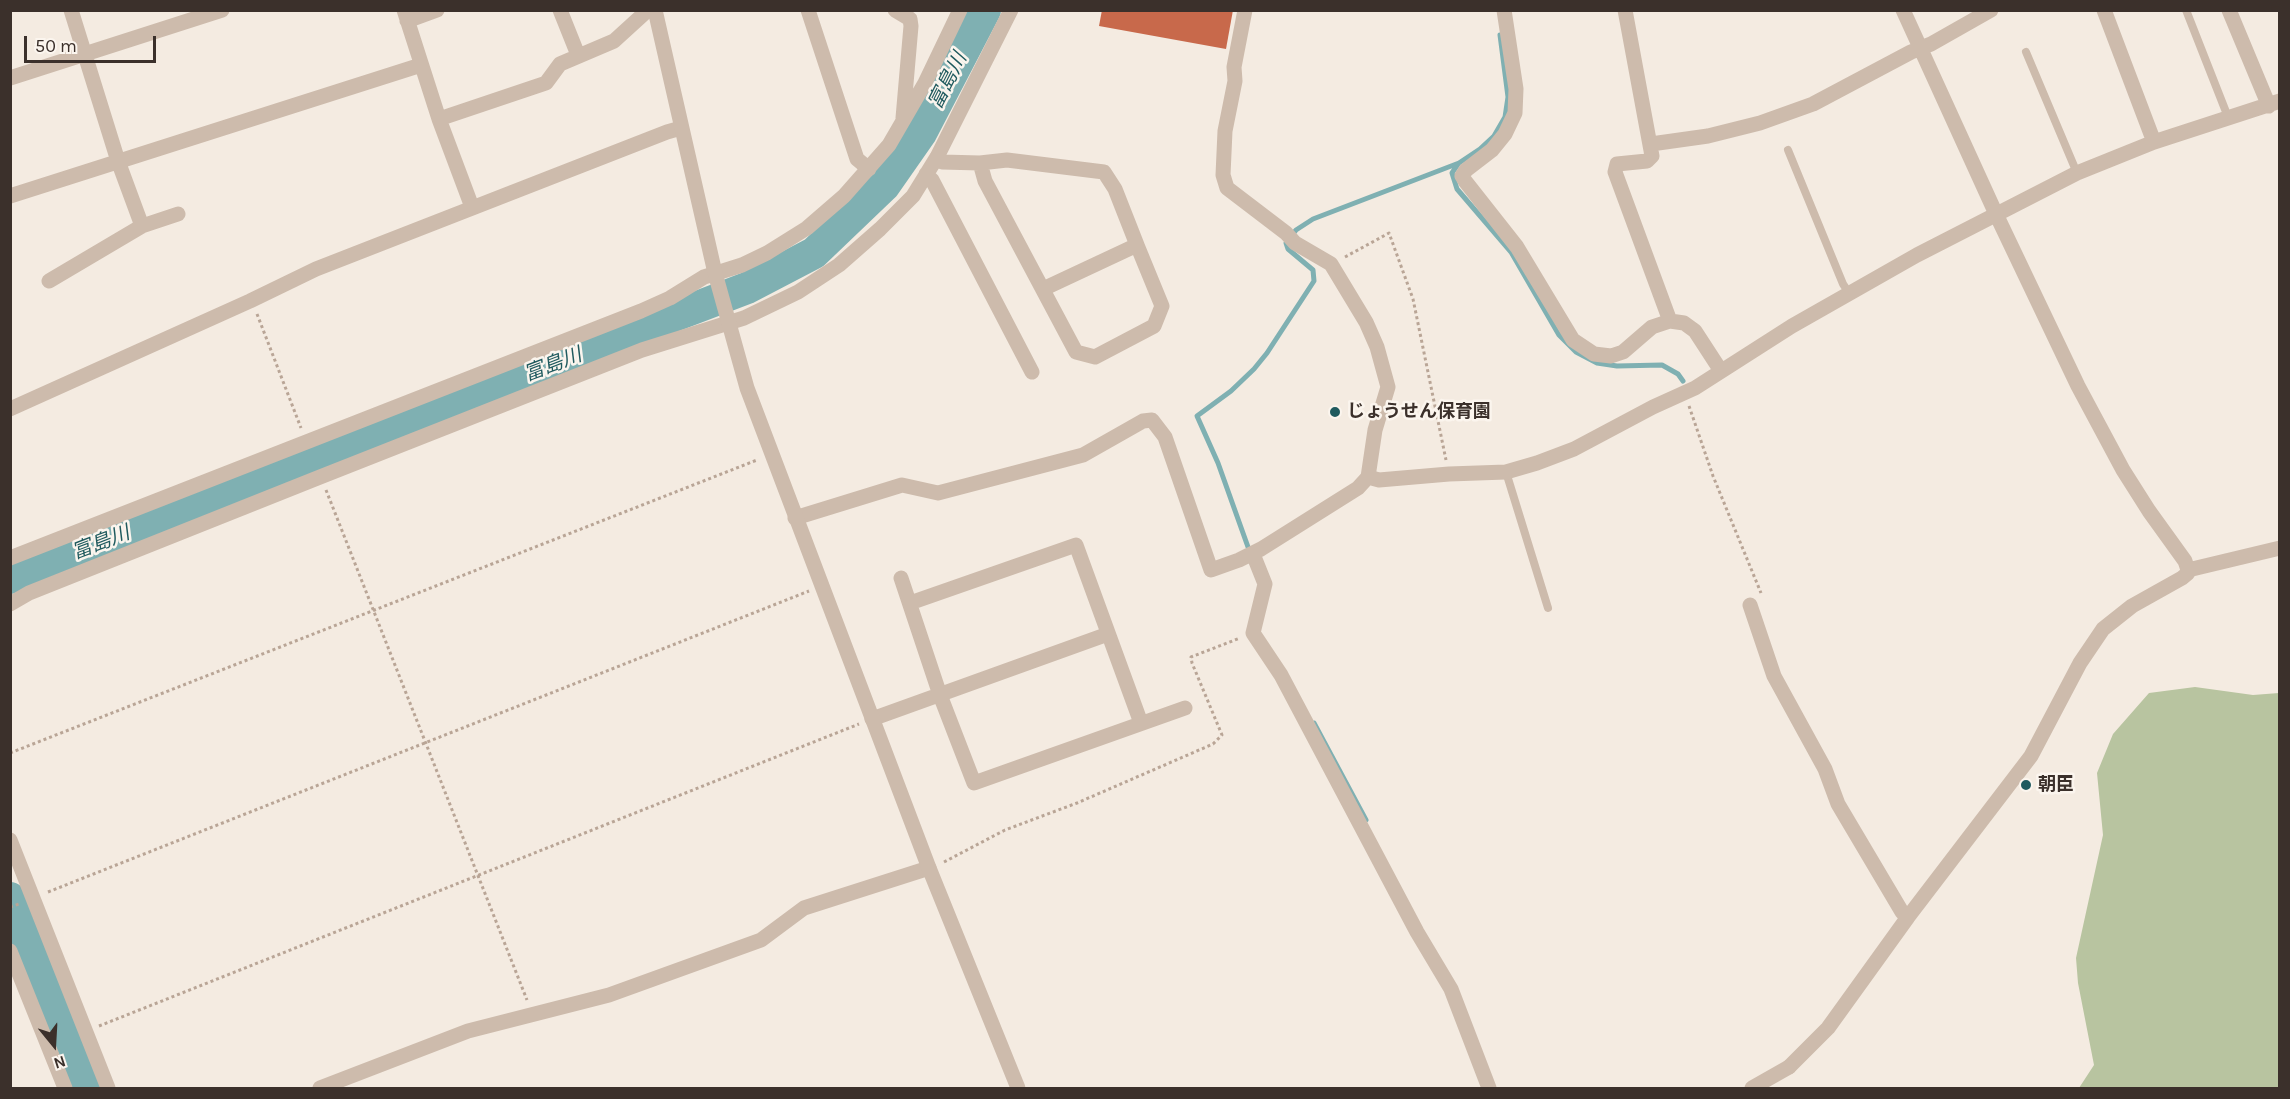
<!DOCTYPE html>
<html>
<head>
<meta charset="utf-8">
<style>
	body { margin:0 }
	#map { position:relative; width:2290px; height:1099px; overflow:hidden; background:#f4ebe1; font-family:Karla,sans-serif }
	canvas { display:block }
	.frame { position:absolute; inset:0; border:12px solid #3b302b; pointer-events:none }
	.north { position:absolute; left:24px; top:1015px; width:60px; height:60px; -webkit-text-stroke:4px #fbf5ee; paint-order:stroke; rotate:162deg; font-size:16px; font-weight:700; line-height:24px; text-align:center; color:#3b302b }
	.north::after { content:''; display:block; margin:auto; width:21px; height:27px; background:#3b302b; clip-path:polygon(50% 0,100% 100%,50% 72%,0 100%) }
	.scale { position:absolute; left:24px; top:36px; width:132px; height:27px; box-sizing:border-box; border:3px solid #3b302b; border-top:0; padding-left:8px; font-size:18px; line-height:21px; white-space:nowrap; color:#3b302b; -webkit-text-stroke:4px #fbf5ee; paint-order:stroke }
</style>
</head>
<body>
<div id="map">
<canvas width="2290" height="1099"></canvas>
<div class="frame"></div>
<div class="north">N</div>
<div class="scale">50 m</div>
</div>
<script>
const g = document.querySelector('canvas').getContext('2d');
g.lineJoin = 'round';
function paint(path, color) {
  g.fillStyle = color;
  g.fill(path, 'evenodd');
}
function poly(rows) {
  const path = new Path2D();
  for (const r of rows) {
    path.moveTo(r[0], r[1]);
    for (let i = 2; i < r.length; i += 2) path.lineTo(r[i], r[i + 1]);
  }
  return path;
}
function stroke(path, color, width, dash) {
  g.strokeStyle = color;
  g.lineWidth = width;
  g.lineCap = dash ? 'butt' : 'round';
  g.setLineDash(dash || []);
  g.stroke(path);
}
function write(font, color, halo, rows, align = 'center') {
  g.font = font + ' Karla,"Noto Sans JP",sans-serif';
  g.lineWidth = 5;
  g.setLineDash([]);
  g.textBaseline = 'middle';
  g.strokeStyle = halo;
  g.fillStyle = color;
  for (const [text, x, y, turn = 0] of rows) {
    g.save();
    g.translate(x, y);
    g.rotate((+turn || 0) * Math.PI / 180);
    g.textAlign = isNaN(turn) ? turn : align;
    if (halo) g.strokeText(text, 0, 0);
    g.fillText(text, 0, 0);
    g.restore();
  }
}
paint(poly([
	[2195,687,2253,695,2279,693,2279,1088,2079,1088,2094,1065,2078,983,2076,958,2103,835,2097,773,2113,734,2149,693]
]), '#b8c4a0');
stroke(poly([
	[1458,164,1452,173,1457,189,1511,252,1559,335,1576,352,1597,363,1617,366,1662,365,1678,374,1683,381],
	[1248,547,1218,463,1197,416,1231,391,1254,369,1267,353,1314,281,1313,270,1288,249,1286,243,1296,230,1313,219,1459,163,1480,149,1494,136,1505,117,1508,97,1500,35],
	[1314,723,1366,820]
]), '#7fb0b2', 5);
stroke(poly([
	[10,578,585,350,747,288,814,253,884,186,921,133,985,10],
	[10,898,86,1088]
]), '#7fb0b2', 32);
paint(poly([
	[1102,10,1233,10,1226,49,1099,26]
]), '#c8694b');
stroke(poly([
	[1345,257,1389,233,1413,299,1446,460],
	[257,314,301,428],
	[1689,406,1713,476,1761,593],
	[326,490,527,1000],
	[10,753,757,460],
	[944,862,1005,830,1077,803,1213,744,1222,735,1192,663,1191,657,1240,638],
	[48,892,809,591],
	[10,907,19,904],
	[99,1026,859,724]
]), '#b9a596', 3, [3, 3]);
stroke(poly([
	[2186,10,2228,117],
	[2026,52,2077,173],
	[1788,150,1843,284,1849,293],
	[1506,472,1548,608]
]), '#cdbbac', 8);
stroke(poly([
	[71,10,118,161,142,226],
	[404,10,439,119,472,207],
	[560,10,578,55],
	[808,10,857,159,869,169],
	[895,10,910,19,911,26,903,118],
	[1504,10,1516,89,1515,113,1505,134,1492,150,1466,170,1462,176,1465,181,1517,247,1573,340,1594,354,1611,356,1623,352,1652,327,1670,321,1684,323,1695,331,1721,371],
	[1625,10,1652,156,1647,161,1617,164,1615,172,1670,321],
	[2104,10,2154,142],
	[2229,10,2269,106],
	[407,21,437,10],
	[10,78,222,10],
	[439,119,546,83,560,64,614,41,648,10],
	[1651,144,1708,136,1760,123,1813,104,1911,52,1931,44,1991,10],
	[937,157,942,162,980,163,1007,160,1104,172,1115,189,1137,245,1043,289],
	[980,163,985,181,1076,352,1095,357,1154,326,1162,306,1137,245],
	[926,174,932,180,1032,372],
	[10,196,421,65],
	[49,281,142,226,178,214],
	[10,409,250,301,316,269,667,132,681,128],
	[1368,477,1379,480,1449,474,1506,472,1537,463,1574,449,1653,407,1695,388,1792,326,1917,255,2077,173,2154,142,2280,101],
	[795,518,902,485,938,493,1083,455,1143,421,1152,420,1165,437,1211,570,1239,560,1261,549,1358,488,1368,477,1375,430,1388,387,1377,347,1366,322,1331,264,1295,243,1286,233,1227,188,1223,175,1225,131,1235,81,1234,67,1245,10],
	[1253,554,1265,584,1253,633,1281,675,1417,932,1451,989,1489,1088],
	[10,558,641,311,670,298,704,277,742,265,767,253,807,228,844,196,889,145,925,83,960,10],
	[2188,570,2280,548],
	[901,578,940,695,974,783,1185,708],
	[910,603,1076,545,1141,723],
	[10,604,29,593,320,477,642,350,744,318,798,292,839,265,880,229,913,196,937,157,1011,10],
	[1750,605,1774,676,1825,769,1838,804,1902,912,1908,917],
	[872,719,1108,634],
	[10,840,108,1088],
	[10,951,65,1088],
	[1789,1067,1828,1028,1908,917,2031,756,2080,663,2103,629,2132,606,2182,578,2188,573,2188,570,2185,561,2149,511,2123,470,2078,386,1996,214,1903,10],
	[320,1088,468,1031,609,995,761,940,804,908,929,868]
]), '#cdbbac', 15);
stroke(poly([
	[655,10,715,273,747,388,929,868,1018,1088],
	[1752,1088,1789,1067]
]), '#cdbbac', 15);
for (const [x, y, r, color] of [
	[1335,412,6,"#1f5a5e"],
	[2026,785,6,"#1f5a5e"]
]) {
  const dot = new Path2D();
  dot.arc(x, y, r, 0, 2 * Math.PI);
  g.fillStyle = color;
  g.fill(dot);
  stroke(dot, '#fbf5ee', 2);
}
write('bold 18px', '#3b302b', '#fbf5ee', [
	["じょうせん保育園",1347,412],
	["朝臣",2038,785]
], 'left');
write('italic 20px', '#1f5a5e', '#fbf5ee', [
	["富島川",948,81,-63],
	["富島川",553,365,-21],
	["富島川",101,543,-21]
]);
</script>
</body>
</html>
